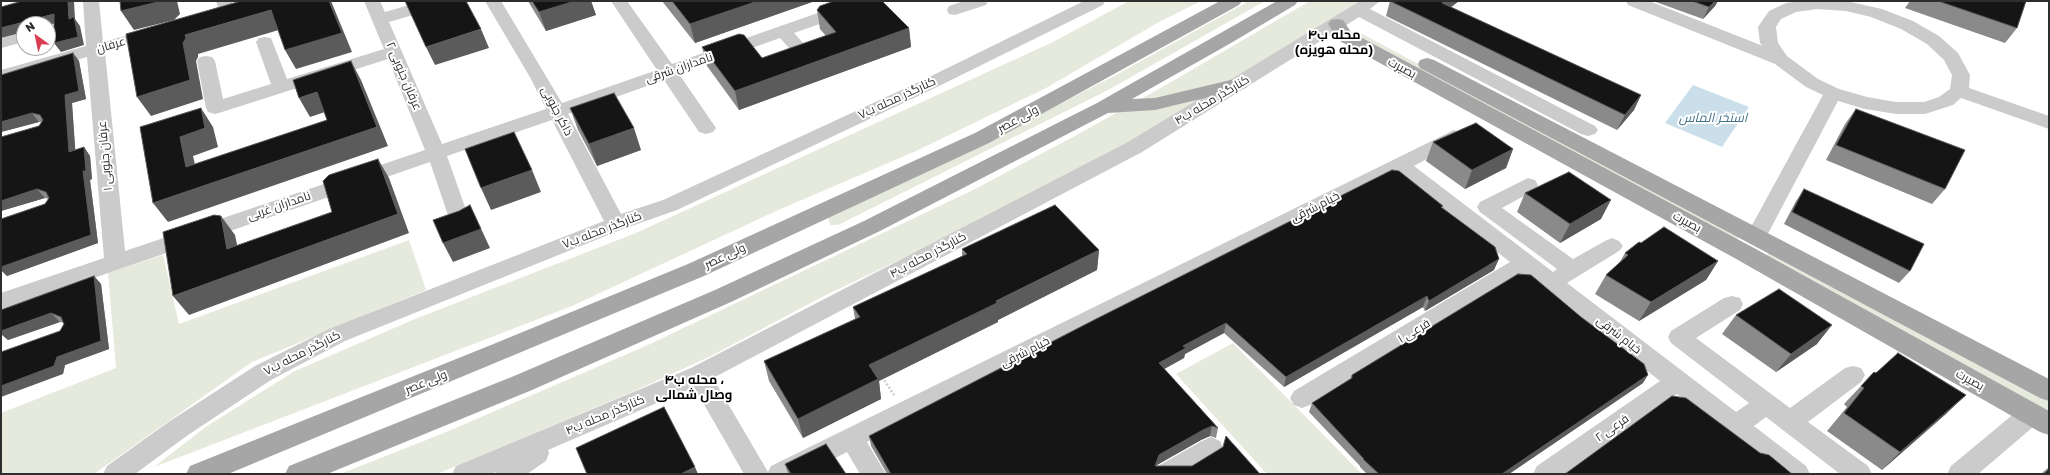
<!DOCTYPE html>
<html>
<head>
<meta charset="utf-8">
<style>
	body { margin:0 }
	#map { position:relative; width:2050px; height:475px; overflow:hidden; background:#fff; font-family:"Golos Text",sans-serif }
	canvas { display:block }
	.frame { position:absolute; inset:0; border:2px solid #2e2e2e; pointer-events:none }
	.north { position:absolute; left:16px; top:16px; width:40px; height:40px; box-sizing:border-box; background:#fff; border:1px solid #ababab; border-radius:50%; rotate:327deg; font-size:11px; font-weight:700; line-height:16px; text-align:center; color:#2e2e2e }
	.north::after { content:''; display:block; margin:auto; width:14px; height:18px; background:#d83d52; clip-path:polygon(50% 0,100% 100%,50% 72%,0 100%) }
</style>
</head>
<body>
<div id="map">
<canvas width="2050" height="475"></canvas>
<div class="frame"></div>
<div class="north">N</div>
</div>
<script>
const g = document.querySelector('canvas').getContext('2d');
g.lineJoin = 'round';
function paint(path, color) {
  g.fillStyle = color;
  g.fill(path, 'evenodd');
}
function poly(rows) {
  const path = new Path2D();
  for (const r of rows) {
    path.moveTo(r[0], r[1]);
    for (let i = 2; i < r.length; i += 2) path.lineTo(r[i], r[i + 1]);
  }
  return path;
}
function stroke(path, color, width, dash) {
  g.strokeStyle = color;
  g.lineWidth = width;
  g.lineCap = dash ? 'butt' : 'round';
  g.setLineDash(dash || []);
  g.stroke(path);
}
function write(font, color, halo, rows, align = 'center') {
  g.font = font + ' "Golos Text",Cairo,sans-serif';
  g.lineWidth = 4;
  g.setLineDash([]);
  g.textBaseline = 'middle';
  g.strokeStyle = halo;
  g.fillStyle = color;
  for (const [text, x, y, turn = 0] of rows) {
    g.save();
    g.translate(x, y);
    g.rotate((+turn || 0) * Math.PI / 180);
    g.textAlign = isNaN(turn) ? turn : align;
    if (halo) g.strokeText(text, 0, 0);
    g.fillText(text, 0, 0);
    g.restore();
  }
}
paint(poly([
	[1129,1,1201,1,1159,22,1046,88,916,151,776,211,572,306,154,467,207,426,295,371,415,319,636,233,1053,42],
	[1249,1,1265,1,1110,89,838,225,830,225,828,218,1011,129,1114,76],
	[1310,1,1360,1,1155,128,939,241,824,296,711,356,632,392,437,474,340,474,444,433,648,345,973,190,1073,137,1166,85],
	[1357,31,1487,101,1741,234,1735,244,1350,35],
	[409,240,426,290,252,362,94,474,1,474,1,413,116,368,108,273,163,255,179,324],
	[1770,251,2049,398,2049,415,1763,259],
	[1233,343,1362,474,1267,474,1176,374]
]), '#e5eadc');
paint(poly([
	[1693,85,1749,107,1722,147,1665,123]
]), '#cadfe9');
stroke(poly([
	[882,377,894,395]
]), '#cbcbcb', 2.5, [2, 2]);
paint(poly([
	[83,1,99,1,103,42,154,28,160,29,163,33,160,37,105,52,125,251,425,150,388,59,222,112,215,114,208,112,206,108,197,61,200,57,206,56,212,57,215,61,223,99,271,84,256,42,259,38,265,37,271,38,287,79,384,49,364,1,380,1,385,12,423,1,449,1,447,5,389,22,442,144,546,109,531,79,485,1,501,1,562,103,657,70,611,1,627,1,672,64,852,1,876,1,874,5,794,33,814,55,811,59,805,60,799,59,780,38,679,74,716,128,713,132,706,134,699,132,664,80,568,114,621,214,663,200,921,81,1084,1,1105,1,1103,5,933,89,677,210,623,229,345,341,271,380,188,435,135,474,103,474,107,466,170,421,255,366,329,329,604,221,552,120,447,156,471,224,468,229,461,231,454,229,451,224,430,162,1,310,1,293,104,258,87,57,1,82,1,70,86,46,83,1],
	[216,1,232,1,235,12,233,16,227,17,221,16,216,1],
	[964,1,988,1,986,5,955,15,949,14,947,10,949,6,964,1],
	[1360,1,1380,1,1370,9,1595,126,1598,130,1595,134,1588,136,1581,134,1359,17,1142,152,713,378,768,472,771,466,1454,130,1461,132,1464,136,1461,140,1414,166,1553,272,1557,269,1480,212,1477,207,1480,202,1528,178,1535,180,1538,185,1535,190,1502,208,1573,259,1605,241,1612,238,1619,241,1623,246,1619,251,1567,283,1736,412,1749,403,1671,343,1668,337,1671,331,1724,298,1732,296,1740,298,1743,304,1740,310,1696,338,1790,408,1845,368,1853,366,1861,368,1865,375,1861,382,1808,422,1868,466,1872,474,1840,474,1766,417,1754,426,1806,466,1810,474,1778,474,1677,394,1566,474,1533,474,1537,466,1660,381,1525,274,1310,405,1302,408,1294,405,1290,398,1294,391,1510,262,1398,174,867,442,886,474,860,474,847,452,804,474,744,474,694,387,548,450,549,453,546,461,527,474,495,474,496,472,492,474,452,474,456,466,691,368,1128,142,1360,1],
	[1626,1,1649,1,1763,46,1760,43,1758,27,1769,11,1786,3,1800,1,1846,1,1882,9,1913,21,1939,36,1958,53,1970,75,1969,88,2049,116,2049,129,1961,98,1953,105,1925,114,1896,114,1865,109,1838,101,1763,243,1756,246,1749,243,1745,238,1823,95,1806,87,1775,64,1628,5,1626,1],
	[1817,9,1846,11,1871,17,1901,29,1927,44,1944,60,1952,75,1950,89,1939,97,1924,102,1896,102,1867,97,1839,89,1818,79,1787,56,1778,43,1776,27,1781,19,1796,12,1817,9],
	[24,32,24,42,1,48,1,38,24,32],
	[2031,404,2040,407,2043,414,2040,421,1978,474,1947,474,1951,466,2022,407,2031,404],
	[1211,437,1220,441,1223,448,1220,455,1189,474,1154,474,1158,466,1202,441,1211,437]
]), '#cbcbcb');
paint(poly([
	[1220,1,1242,1,1239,5,989,143,704,276,228,474,186,474,190,466,491,345,688,264,975,133,1220,1],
	[1277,1,1298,1,1295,5,1231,43,1132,99,1155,98,1239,78,1246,80,1249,84,1246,88,1155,110,1108,113,880,231,731,302,532,390,327,474,285,474,289,466,514,376,715,290,864,221,1097,103,1277,1],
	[1337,19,1343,20,1351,32,1754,248,2049,411,2049,435,2040,432,1738,260,1338,40,1328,24,1331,20,1337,19],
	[1427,58,1434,60,2049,379,2049,401,2040,398,1420,68,1418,64,1420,60,1427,58]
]), '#a6a6a6');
paint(poly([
	[528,1,591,1,596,15,546,31],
	[662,1,815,1,695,43],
	[1390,1,1459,1,1451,7,1641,95,1634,110,1617,130,1386,16],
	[1653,1,1718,1,1715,6,1703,19],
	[1910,1,2026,1,2017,28,2005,43,1905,8],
	[817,10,909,28,911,47,739,110,707,66,702,47,762,58,826,36,820,29],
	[73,53,79,61,86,99,72,103,75,150,84,147,90,156,92,179,90,180,98,243,7,276,1,270,1,219,45,204,49,199,45,198,1,211,1,137,39,126,42,122,39,122,1,132],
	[570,108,641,150,597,166,578,130],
	[1856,109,1945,189,1932,204,1826,160,1845,124],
	[1433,142,1513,149,1506,168,1465,189,1426,161],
	[1804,189,1910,271,1899,283,1784,224,1796,201],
	[1525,193,1601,219,1560,243,1517,212],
	[1442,208,1494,270,1425,311,1423,307,1284,387,1224,333,1185,354,1184,358,1164,369,1218,428,1216,438,1210,436,1201,440,1157,465,1157,466,1260,474,887,474,871,446,869,436],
	[1641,243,1718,261,1706,280,1639,321,1595,294,1606,275,1620,262,1625,253],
	[962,249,1099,250,1097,270,998,320,998,322,879,381,881,399,803,438,769,381,764,361,855,319,853,307,962,256],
	[94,276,101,284,109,349,65,365,63,374,60,331,64,324,64,323,60,322,8,340,1,334,1,310],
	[1736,315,1817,344,1776,372,1722,334],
	[1352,375,1643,383,1509,474,1367,474,1360,467,1360,466,1309,412,1312,403,1350,380],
	[1861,386,1947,413,1882,470,1827,431,1847,407,1844,404],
	[785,464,846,474,788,474],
	[2049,467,2049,474,2041,474]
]), '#8a8a8a');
paint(poly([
	[68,1,74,1,75,19,80,26,84,45,61,52,54,43,69,19],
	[162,1,177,1,180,14,174,20,134,30,121,11],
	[329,1,331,1,352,52,296,69,285,50],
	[575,1,591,1,596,15,546,31,539,12],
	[758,1,815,1,695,43,690,24],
	[1445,1,1459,1,1438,17,1442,3],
	[1715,1,1718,1,1715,6,1703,19,1709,7],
	[271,10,282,29,198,54,198,57,196,61,203,99,151,116,137,97,185,35],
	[54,14,60,22,48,25,48,24,24,24,24,32,1,38,1,28],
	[909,28,911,47,739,110,735,91],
	[481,29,489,48,435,65,426,47],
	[73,53,79,61,86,99,72,103,76,160,69,152,65,95],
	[351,61,361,80,388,146,168,222,153,203,377,127],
	[317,92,328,111,310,117,299,98],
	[1641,95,1634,110,1617,130,1625,115],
	[201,108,213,127,218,147,193,156,200,186,186,167,180,137],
	[32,113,39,122,1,132,1,122],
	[634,128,641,150,597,166,589,144],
	[84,147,90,156,92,179,90,180,98,243,7,276,1,270,1,267,83,171],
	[1513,149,1506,168,1465,189,1472,170],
	[378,159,389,178,409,233,189,315,173,296,398,214],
	[532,170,541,192,491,210,481,188],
	[37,189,45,198,1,211,1,201],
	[1611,200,1601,219,1560,243,1570,224],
	[470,205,490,248,453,262,443,243],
	[221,216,235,235,242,268,227,249],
	[1099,250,1097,270,998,320,998,322,879,381,881,399,803,438,798,419,869,365],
	[1499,259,1494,270,1425,311,1429,301],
	[1718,261,1706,280,1639,321,1651,302],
	[94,276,101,284,109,349,65,365,63,374,1,397,1,386,57,357],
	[1427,296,1423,307,1284,387,1286,377],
	[51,313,60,322,8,340,1,334,1,331],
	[1226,323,1224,333,1185,354,1184,358,1157,373,1159,363,1183,346],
	[1832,325,1817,344,1776,372,1791,354],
	[1648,375,1643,383,1509,474,1502,474],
	[1966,395,1947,413,1882,470,1900,452],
	[1212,426,1210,436,1201,440,1157,465,1154,474,1155,466,1159,455,1203,430],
	[695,467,698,474,681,474]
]), '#5b5b5b');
const building = poly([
	[22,1,68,1,69,19,74,17,78,37,54,43,54,14,1,28,1,7,22,1],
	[120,1,162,1,121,11,120,1],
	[241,1,329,1,342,33,285,50,271,10,185,35,186,38,183,43,190,80,137,97,126,34,241,1],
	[405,1,466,1,481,29,426,47,405,1],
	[532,1,575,1,539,12,532,1],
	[672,1,758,1,690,24,672,1],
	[834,1,882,1,909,28,735,91,702,47,739,34,744,35,762,58,836,32,817,10,820,6,834,1],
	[1390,1,1445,1,1442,3,1641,95,1625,115,1390,1],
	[1692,1,1715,1,1709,7,1692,1],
	[1938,1,2026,1,2017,28,1938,1],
	[73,53,79,91,65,95,69,152,84,147,86,171,83,171,91,235,1,267,1,219,45,204,49,198,46,192,37,189,1,201,1,137,39,126,43,120,40,115,32,113,1,122,1,75,73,53],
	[351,61,377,127,153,203,140,127,201,108,205,128,180,137,186,167,327,120,317,92,299,98,293,80,351,61],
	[614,93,634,128,589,144,570,108,614,93],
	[1856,109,1965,150,1945,189,1836,145,1856,109],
	[1476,123,1513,149,1472,170,1433,142,1476,123],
	[514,132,532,170,481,188,465,149,514,132],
	[378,159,398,214,173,296,163,232,214,215,221,216,227,249,332,212,323,181,329,175,378,159],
	[1392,170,1399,171,1443,206,1441,207,1495,247,1499,259,1429,301,1427,296,1286,377,1226,323,1183,346,1186,348,1159,363,1218,428,1212,426,1203,430,1159,455,1155,466,1192,466,1223,447,1226,436,1260,474,891,474,869,436,1094,320,1392,170],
	[1569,172,1611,200,1570,224,1525,193,1569,172],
	[1804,189,1924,244,1910,271,1792,212,1804,189],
	[470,205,481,229,443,243,433,220,459,211,470,205],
	[1055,205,1099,250,996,301,997,303,869,365,878,379,798,419,764,361,860,317,853,307,967,254,962,249,1055,205],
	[1664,227,1718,261,1651,302,1606,275,1628,255,1625,253,1639,242,1641,243,1664,227],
	[1518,274,1531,275,1581,317,1644,364,1648,375,1502,474,1379,474,1363,459,1364,459,1312,403,1352,378,1352,375,1518,274],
	[94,276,101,341,57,357,54,366,1,386,1,352,60,331,64,324,61,317,51,313,1,331,1,310,94,276],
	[1779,289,1832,325,1791,354,1736,315,1779,289],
	[1898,353,1966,395,1900,452,1844,413,1864,388,1861,386,1874,372,1876,373,1898,353],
	[1672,396,1686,398,1760,453,1769,455,1792,474,1565,474,1672,396],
	[664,407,695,467,681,474,587,474,576,448,664,407],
	[826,444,846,474,791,474,785,464,826,444],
	[2049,469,2049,474,2044,474,2049,469]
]);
paint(building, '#151515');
stroke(building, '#5b5b5b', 1);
write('12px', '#2e2e2e', '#fff', [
	["عرفان",111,45,-16],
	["نامداران شرقی",679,68,-19],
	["بصیرت",1402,68,28],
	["عرفان جنوبی ۲",404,76,67],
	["کنارگذر محله ب۷",897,98,-25],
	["کنارگذر محله ب۴",1212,100,-31],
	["ذاکر جنوبی",557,111,62],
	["ولی عصر",1018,119,-28],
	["عرفان جنوبی ۱",105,156,-95],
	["نامداران غربی",279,206,-19],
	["خیام شرقی",1315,207,-27],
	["بصیرت",1687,222,28],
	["کنارگذر محله ب۷",602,230,-21],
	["کنارگذر محله ب۴",928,255,-28],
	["ولی عصر",725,256,-25],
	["فرعی ۱",1414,331,-31],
	["خیام شرقی",1619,335,38],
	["خیام شرقی",1025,352,-27],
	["کنارگذر محله ب۷",302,353,-27],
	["بصیرت",1970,380,29],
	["ولی عصر",426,382,-22],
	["کنارگذر محله ب۴",605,415,-23],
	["فرعی ۲",1612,428,-35]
]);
write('bold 13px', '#000', '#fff', [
	["محله ب۴",1334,35],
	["(محله هویزه)",1334,50],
	["محله ب۴ ،",694,380],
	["وصال شمالی",694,395]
]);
write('italic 13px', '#42728a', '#fff', [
	["استخر الماس",1713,118]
]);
</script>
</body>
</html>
